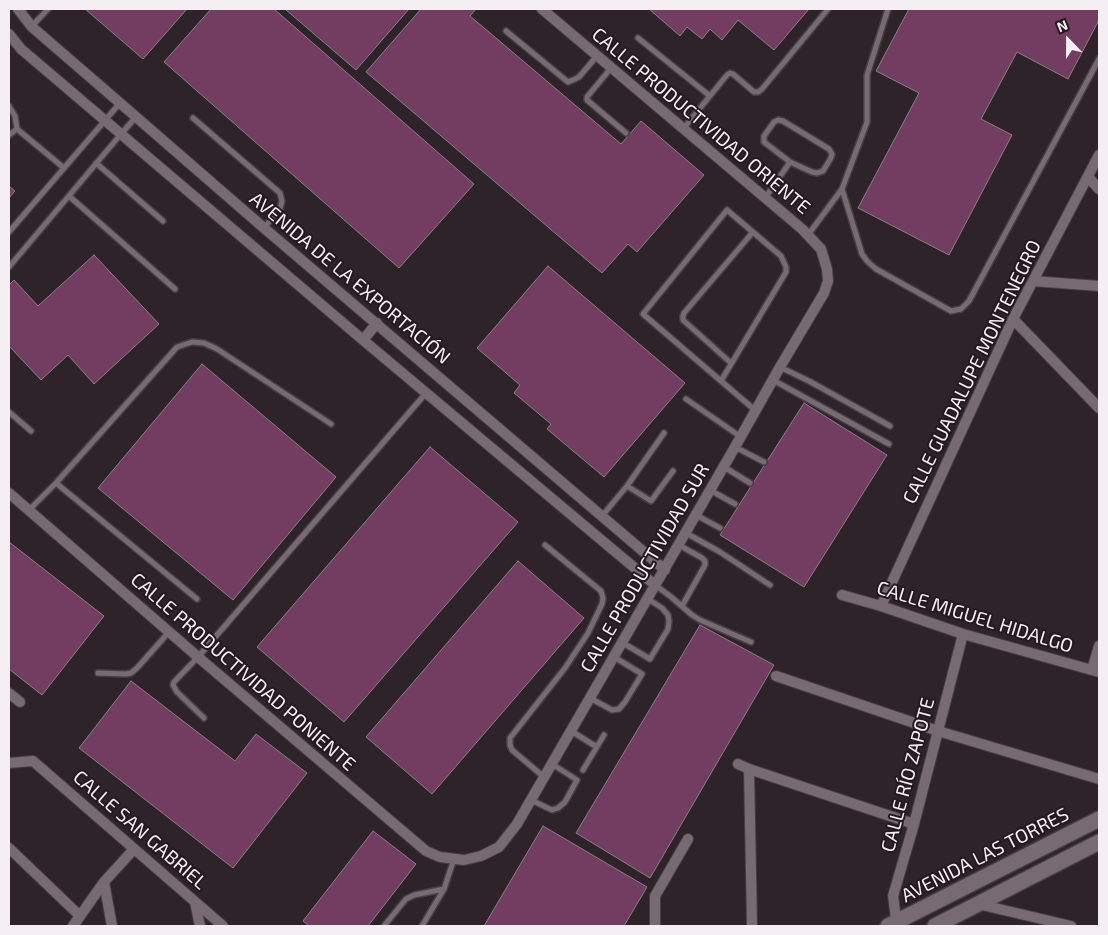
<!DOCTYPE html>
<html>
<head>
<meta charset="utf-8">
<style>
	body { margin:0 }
	#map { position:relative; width:1108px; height:935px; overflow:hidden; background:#2d2329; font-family:"Exo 2",sans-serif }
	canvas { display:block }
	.frame { position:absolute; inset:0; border:10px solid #f5eef2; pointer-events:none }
	.north { position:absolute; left:1043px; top:15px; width:50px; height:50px; -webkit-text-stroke:4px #23191f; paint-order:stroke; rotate:338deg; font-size:14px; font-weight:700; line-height:20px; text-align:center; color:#f5eef2 }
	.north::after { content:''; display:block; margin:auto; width:18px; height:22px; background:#f5eef2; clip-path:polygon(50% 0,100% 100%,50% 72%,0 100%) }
</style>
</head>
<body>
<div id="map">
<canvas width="1108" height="935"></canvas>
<div class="frame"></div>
<div class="north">N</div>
</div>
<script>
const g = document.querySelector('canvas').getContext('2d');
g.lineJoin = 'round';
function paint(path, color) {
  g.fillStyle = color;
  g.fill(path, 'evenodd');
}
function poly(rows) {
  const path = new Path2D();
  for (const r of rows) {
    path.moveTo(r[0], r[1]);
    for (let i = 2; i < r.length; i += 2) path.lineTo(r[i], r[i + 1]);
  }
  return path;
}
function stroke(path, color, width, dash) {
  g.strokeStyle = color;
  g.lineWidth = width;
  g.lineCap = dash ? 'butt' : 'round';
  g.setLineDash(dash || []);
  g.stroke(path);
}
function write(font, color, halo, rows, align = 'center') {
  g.font = font + ' "Exo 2",sans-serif';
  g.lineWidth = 4;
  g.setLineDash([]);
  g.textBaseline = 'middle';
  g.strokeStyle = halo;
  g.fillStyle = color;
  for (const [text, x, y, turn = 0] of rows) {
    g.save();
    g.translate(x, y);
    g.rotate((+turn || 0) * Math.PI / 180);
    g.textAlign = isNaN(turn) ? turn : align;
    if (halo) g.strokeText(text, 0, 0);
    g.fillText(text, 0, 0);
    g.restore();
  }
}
const building = poly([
	[85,9,187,9,143,59,85,9],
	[211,9,274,9,474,184,399,268,164,62,211,9],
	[285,9,409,9,356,70,285,9],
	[421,9,476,9,470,16,621,144,641,121,704,175,637,252,628,244,602,273,366,72,421,9],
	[649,9,809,9,774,50,738,20,722,40,710,29,702,39,687,27,680,36,649,9],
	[909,9,1099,9,1099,20,1068,79,1017,52,981,119,1012,135,949,255,858,208,919,93,876,71,909,9],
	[9,186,15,191,9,198,9,186],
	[94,255,159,324,94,384,68,355,41,380,9,346,9,285,14,280,38,306,94,255],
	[548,266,685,383,604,477,547,429,551,424,514,393,520,385,477,348,548,266],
	[202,364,336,477,233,600,98,488,202,364],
	[804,403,887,455,804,587,720,535,804,403],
	[430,447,518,522,344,722,257,647,430,447],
	[9,542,104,616,42,695,9,669,9,542],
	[518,561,584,618,432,794,366,737,518,561],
	[700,625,774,665,650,878,576,833,700,625],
	[131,681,235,761,256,734,307,773,233,868,79,748,131,681],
	[543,826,647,887,624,926,484,926,543,826],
	[373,831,416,864,368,926,309,926,303,921,373,831]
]);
paint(building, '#723d60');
stroke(building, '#8c7f87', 1);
const lane = poly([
	[32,26,48,9],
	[506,31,568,82,575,79,579,77,597,56],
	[638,38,710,96],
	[611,68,587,97,587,100,626,133],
	[9,106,15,116,17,129,64,168],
	[193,118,280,193,282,201,280,209,264,228],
	[778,120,783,121,829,149,832,154,831,158,823,171,817,173,812,172,790,162,764,142,764,136,774,122,778,120],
	[683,129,727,75,730,73,733,74,754,92,758,92,762,89,828,9],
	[9,135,17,129],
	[96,163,163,221],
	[842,189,862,254,867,261,876,269,951,311,961,309,969,301,1099,59],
	[69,196,175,289],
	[765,198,790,162],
	[9,232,120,103],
	[808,235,842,189,867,122,867,75,888,9],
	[9,267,121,134,136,117],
	[731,363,683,320,683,316,684,313,753,232],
	[780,367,809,381,890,426],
	[773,380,889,444],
	[721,381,786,272,786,267,781,256,727,210,643,314,756,411],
	[686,399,741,437],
	[9,412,31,431],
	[664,433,627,486,651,501,673,471],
	[735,447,764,462],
	[724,467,750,483],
	[56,483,197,599],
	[710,490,735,504],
	[29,510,56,483,177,347,192,342,204,343,217,349,331,424],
	[696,515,720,528],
	[602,516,627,486],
	[686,533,720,552,770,585],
	[679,545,702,558,705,561,705,565,682,606],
	[655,585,670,596,692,615,700,620,751,642],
	[623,643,650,659,668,629,669,621,668,615,662,608,648,599],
	[98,673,126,674,131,673,137,668,169,632],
	[590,698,612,710,619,709,625,702,642,674,614,657],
	[204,718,177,692,173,685,174,682,198,657,426,393],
	[571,731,597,747],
	[583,770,604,735],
	[544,777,512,750,510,745,510,738,565,668,588,633,602,604,603,598,601,591,545,545],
	[531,800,552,810,558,808,565,802,577,780,552,764],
	[384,926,406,899,414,895,444,889],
	[422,926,444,889,454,859]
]);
const street = poly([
	[18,9,32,27,120,103,264,228,665,570],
	[9,34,21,49,363,340,655,585],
	[1088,177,1099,189],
	[1033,281,1099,286],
	[1013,319,1099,408],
	[363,340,377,323],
	[9,493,198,657,426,851,440,857,464,860,481,856,499,847,517,824,735,447,780,367,824,293,828,281,827,269,821,249,802,229,542,9],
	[842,595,881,606,963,634,1099,672],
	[881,606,1013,319,1099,155],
	[1092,670,1099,646],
	[776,676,938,731,1099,779],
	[9,693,20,702],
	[9,763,33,761,223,926],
	[738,764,749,769,914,824],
	[749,769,752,926],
	[9,848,80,916],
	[104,882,112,926],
	[195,902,200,926],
	[978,904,1071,926],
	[73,926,104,882,134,849],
	[655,926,655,896,688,839],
	[897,926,893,896,914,824,963,634]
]);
const secondary = poly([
	[888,926,1099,819],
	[935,926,1099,842]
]);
stroke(lane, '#463e43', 8);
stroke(street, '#463e43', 12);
stroke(secondary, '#463e43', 18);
stroke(lane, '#776a72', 5);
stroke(street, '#776a72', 10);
stroke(secondary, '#776a72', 15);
write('19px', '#f5eef2', '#23191f', [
	["CALLE PRODUCTIVIDAD ORIENTE",701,121,40],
	["AVENIDA DE LA EXPORTACIÓN",350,278,40],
	["CALLE GUADALUPE MONTENEGRO",972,372,-64],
	["CALLE PRODUCTIVIDAD SUR",645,568,-60],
	["CALLE MIGUEL HIDALGO",975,617,17],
	["CALLE PRODUCTIVIDAD PONIENTE",243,672,41],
	["CALLE RÍO ZAPOTE",908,775,-75],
	["CALLE SAN GABRIEL",140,830,41],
	["AVENIDA LAS TORRES",985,855,-27]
]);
</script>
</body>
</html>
